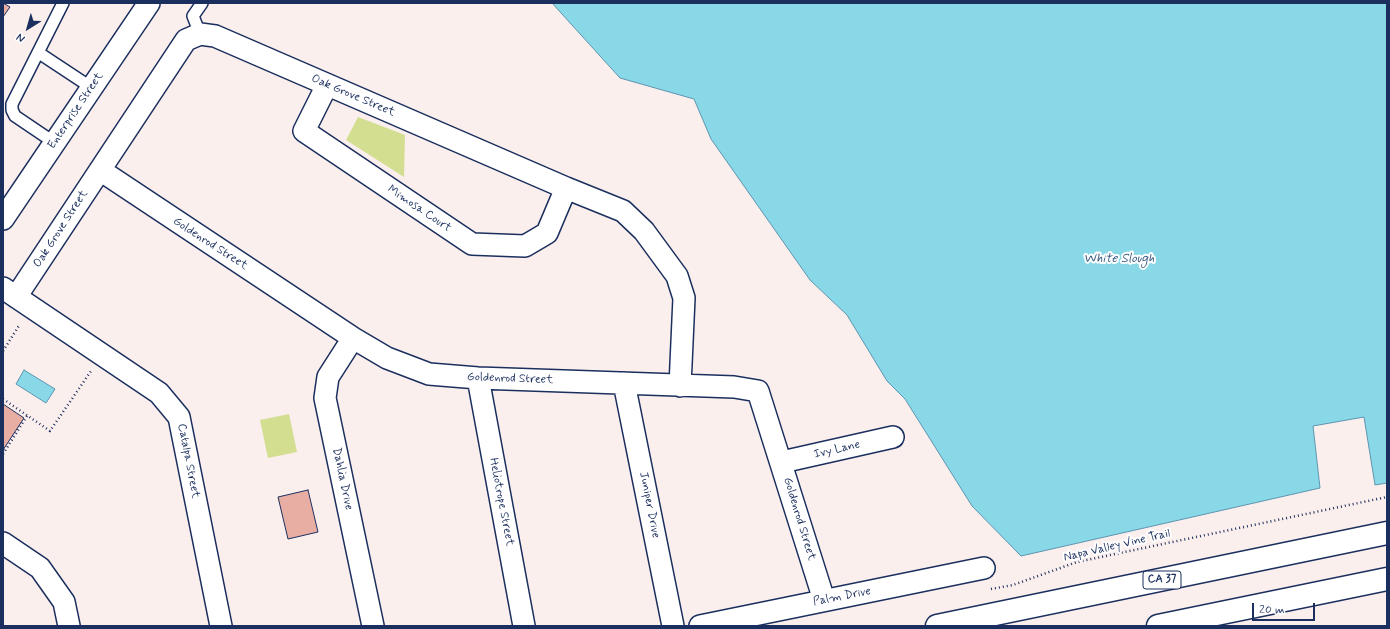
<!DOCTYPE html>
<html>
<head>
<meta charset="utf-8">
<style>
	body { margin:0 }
	#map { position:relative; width:1390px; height:629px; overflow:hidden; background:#faefed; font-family:Mynerve,sans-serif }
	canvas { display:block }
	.frame { position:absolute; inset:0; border:4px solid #1b2f5e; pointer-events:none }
	.north { position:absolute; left:8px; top:8px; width:40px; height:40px; -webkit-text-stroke:3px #fff; paint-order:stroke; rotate:217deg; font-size:11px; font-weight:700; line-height:16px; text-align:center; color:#1b2f5e }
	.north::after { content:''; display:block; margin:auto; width:14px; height:18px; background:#1b2f5e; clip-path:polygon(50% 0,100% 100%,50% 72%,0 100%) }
	.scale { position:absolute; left:1252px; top:603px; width:63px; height:18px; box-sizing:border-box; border:2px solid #1b2f5e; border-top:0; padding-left:5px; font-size:12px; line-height:14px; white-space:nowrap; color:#1b2f5e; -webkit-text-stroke:3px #fff; paint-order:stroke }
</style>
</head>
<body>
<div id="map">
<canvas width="1390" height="629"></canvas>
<div class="frame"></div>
<div class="north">N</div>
<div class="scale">20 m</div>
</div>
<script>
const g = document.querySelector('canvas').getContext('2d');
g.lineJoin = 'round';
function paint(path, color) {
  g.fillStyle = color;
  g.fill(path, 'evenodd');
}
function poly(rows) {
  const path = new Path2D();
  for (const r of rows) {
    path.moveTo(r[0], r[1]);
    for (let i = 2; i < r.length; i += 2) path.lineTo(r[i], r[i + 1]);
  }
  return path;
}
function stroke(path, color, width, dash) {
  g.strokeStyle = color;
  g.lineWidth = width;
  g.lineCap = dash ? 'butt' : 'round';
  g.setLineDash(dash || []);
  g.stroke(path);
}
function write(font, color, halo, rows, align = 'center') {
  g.font = font + ' Mynerve,sans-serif';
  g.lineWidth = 4;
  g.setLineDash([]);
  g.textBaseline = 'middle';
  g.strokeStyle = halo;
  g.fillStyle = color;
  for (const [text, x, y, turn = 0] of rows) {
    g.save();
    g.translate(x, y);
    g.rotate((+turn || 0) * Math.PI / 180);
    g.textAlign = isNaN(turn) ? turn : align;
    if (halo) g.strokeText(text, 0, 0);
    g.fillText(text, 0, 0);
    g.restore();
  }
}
paint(poly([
	[358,117,405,135,404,177,346,140],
	[289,414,297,452,268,458,260,420]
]), '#d3de91');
const water = poly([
	[552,3,1387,3,1387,483,1375,485,1364,417,1313,426,1320,488,1021,556,972,506,905,399,887,381,847,315,810,280,711,139,694,99,620,78,552,3],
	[24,370,55,389,46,403,16,384,24,370]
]);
paint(water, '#89d8e7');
stroke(water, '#5d94b0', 1);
const building = poly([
	[3,3,10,7,3,17,3,3],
	[3,404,24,418,3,450,3,404],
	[308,490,318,532,288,539,278,497,308,490]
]);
paint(building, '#e8aea3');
stroke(building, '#1b2f5e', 1);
const lane = poly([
	[200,34,193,16,202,3],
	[39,53,92,88],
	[55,143,15,116,12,110,12,104,63,3]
]);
const street = poly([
	[327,85,304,131,472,244,525,246,547,233,566,188],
	[100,170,353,338,387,358,429,374,478,378,734,387,758,391,824,600],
	[3,219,149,3],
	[3,288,159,393,179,417,221,626],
	[16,297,186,40,200,34,215,36,566,188,623,211,644,231,677,276,684,298,680,386],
	[353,338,328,377,325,398,373,626],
	[478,378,524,626],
	[624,383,673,626],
	[782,462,893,437],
	[3,543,40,568,64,602,69,626],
	[700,626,984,568]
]);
const highway = poly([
	[937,626,1387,533],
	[1158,626,1387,579]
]);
stroke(lane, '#1b2f5e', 14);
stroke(street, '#1b2f5e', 24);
stroke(highway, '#1b2f5e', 25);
stroke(poly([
	[3,351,20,324],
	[3,399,50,431,91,371],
	[3,454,27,416],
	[991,589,1013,585,1077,562,1387,497]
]), '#1b2f5e', 2.5, [1, 3]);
stroke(lane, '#fff', 11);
stroke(street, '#fff', 21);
stroke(highway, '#fff', 22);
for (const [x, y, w] of [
	[1162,580,38]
]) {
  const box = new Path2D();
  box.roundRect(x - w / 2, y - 9, w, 18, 3);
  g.fillStyle = '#fff';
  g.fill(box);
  stroke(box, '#1b2f5e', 1);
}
write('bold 11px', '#1b2f5e', null, [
	["CA 37",1162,580]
]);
write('12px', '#1b2f5e', '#fff', [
	["Oak Grove Street",353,96,23],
	["Enterprise Street",76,111,-56],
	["Mimosa Court",419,209,34],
	["Oak Grove Street",61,229,-57],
	["Goldenrod Street",210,244,33],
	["Goldenrod Street",510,379,2],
	["Ivy Lane",837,450,-13],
	["Catalpa Street",188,461,79],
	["Dahlia Drive",342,479,78],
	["Heliotrope Street",501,502,79],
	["Juniper Drive",649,505,79],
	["Goldenrod Street",799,519,73],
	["Napa Valley Vine Trail",1117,546,-13],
	["Palm Drive",842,597,-11]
]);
write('italic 13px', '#365980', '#fff', [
	["White Slough",1119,259]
]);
</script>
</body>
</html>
